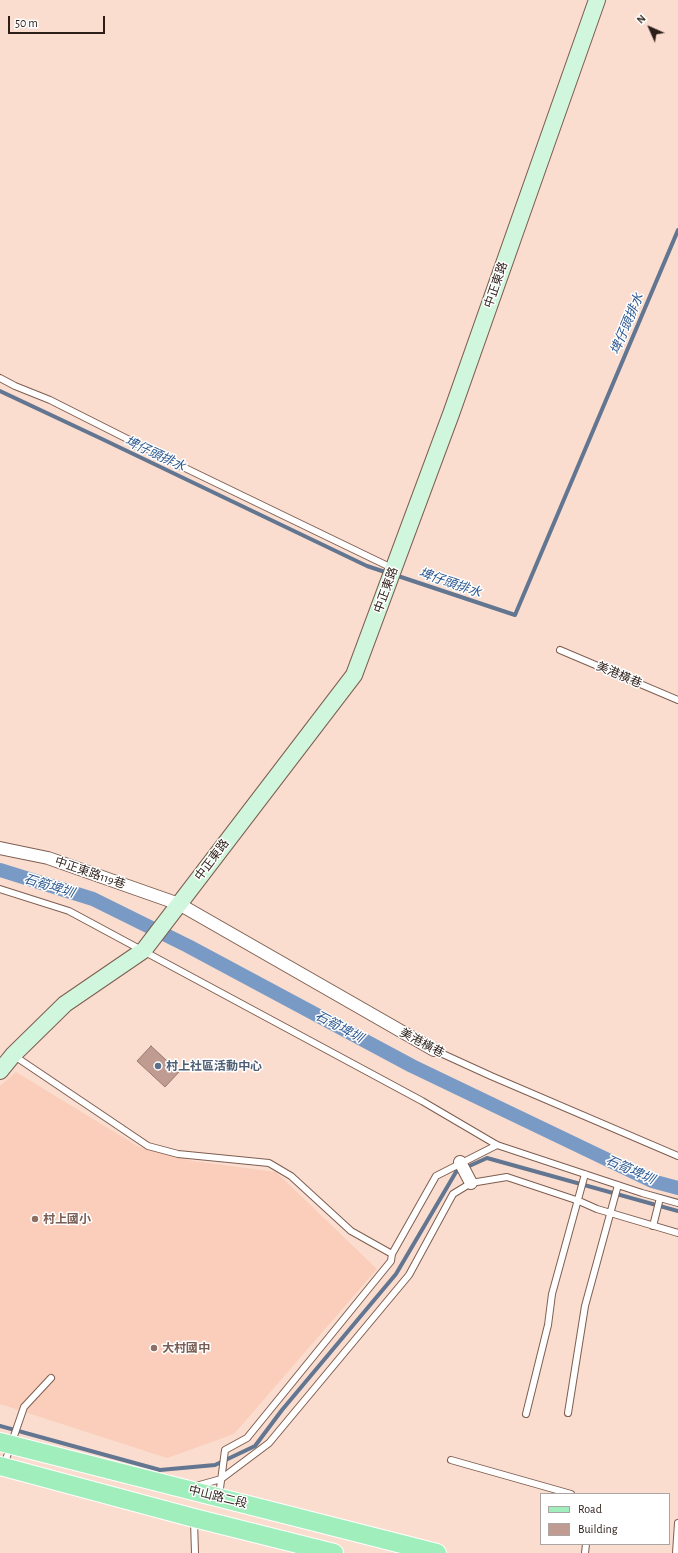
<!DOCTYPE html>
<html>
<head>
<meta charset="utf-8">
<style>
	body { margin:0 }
	#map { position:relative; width:678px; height:1553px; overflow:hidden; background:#faddcf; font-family:"Alegreya Sans",sans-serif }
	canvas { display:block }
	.legend { position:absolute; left:540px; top:1493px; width:130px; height:52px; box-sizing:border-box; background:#fff; border:1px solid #aba5a3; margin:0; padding:5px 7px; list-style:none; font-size:12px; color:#2c1e18 }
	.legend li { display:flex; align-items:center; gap:8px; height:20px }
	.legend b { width:20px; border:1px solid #aba5a3 }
	.north { position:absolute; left:630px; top:8px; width:40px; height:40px; -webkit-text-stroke:3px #fff; paint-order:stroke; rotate:315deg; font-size:11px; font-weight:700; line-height:16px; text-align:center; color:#2c1e18 }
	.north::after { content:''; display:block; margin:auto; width:14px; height:18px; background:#2c1e18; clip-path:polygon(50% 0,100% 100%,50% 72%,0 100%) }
	.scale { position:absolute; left:8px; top:16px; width:97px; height:18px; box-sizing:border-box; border:2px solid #2c1e18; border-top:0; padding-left:5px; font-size:12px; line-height:14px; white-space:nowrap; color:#2c1e18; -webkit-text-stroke:3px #fff; paint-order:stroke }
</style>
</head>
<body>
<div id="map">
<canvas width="678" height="1553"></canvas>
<ul class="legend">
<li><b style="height:5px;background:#a0eebc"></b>Road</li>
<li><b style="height:11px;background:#c09b91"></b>Building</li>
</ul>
<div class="north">N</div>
<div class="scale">50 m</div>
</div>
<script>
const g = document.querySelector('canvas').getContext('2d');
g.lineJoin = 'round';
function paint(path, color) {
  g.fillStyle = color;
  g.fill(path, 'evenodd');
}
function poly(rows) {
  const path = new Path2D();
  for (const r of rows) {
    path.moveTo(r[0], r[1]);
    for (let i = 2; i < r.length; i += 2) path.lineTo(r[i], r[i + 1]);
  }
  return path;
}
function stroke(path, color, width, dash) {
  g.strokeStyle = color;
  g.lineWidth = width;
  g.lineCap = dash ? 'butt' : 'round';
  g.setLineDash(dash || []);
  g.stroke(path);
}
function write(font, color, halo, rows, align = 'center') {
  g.font = font + ' "Alegreya Sans","Noto Sans TC",sans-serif';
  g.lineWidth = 3;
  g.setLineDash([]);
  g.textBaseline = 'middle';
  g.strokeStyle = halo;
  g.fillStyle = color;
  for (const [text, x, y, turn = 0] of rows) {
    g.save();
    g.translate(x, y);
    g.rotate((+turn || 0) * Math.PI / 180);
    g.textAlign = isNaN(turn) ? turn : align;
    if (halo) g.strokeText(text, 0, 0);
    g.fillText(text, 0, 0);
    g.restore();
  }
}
paint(poly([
	[16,1072,139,1147,193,1161,276,1172,377,1269,234,1434,167,1458,0,1404,0,1086]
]), '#faceba');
stroke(poly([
	[0,391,102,439,367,566,388,573],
	[395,575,515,615,678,230],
	[0,1426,160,1470,215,1465,255,1446,282,1410,396,1274,456,1172,487,1158,678,1211]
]), '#627591', 4);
stroke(poly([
	[0,870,93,899,188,946,412,1066,652,1181,678,1188]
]), '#799ac5', 14);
const building = poly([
	[151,1046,179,1072,165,1087,137,1061,151,1046]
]);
paint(building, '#c09b91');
stroke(building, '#9b786e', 1);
const lane = poly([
	[0,378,15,386,50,400,183,467,392,568],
	[560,650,678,700],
	[0,889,69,911,422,1101,497,1145,642,1193,678,1203],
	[434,1050,491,1076,678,1156],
	[13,1055,148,1146,178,1154,269,1163,291,1176,351,1231,392,1254],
	[653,1226,660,1198],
	[568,1413,585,1306,618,1185],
	[526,1414,548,1325,552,1294,585,1174],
	[451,1460,571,1494],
	[4,1465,24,1407,51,1378],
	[196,1486,221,1479,269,1443,409,1275,453,1194,471,1183,507,1177,579,1201,597,1209,678,1233],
	[219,1496,225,1450,247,1438,391,1261,392,1254,436,1176,497,1145],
	[194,1521,195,1553],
	[585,1553,586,1544],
	[676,1553,678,1523]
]);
const street = poly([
	[0,848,48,858,179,904,434,1050],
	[460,1162,471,1183]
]);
const secondary = poly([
	[0,1071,13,1055,65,1004,144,950,354,675,451,414,597,0]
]);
const primary = poly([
	[0,1442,437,1553],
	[0,1466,194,1518,334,1553]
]);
stroke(lane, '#7e5e50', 8);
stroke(street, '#7e5e50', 14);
stroke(secondary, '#7e5e50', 18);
stroke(primary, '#fff', 20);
stroke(lane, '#fff', 6);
stroke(street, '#fff', 12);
stroke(secondary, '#d0f7dd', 16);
stroke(primary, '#a0eebc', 18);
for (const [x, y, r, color] of [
	[158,1066,4,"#5c6f8a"],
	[35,1219,4,"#8d6e63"],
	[154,1348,4,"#8d6e63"]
]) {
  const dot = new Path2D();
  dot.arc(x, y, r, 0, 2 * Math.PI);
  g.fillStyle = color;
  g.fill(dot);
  stroke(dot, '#fff', 1.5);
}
write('12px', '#2c1e18', '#fff', [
	["中正東路",496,285,-71],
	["中正東路",386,590,-70],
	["美港橫巷",619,675,23],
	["中正東路",212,860,-53],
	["中正東路119巷",90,873,19],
	["美港橫巷",422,1043,28],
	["中山路二段",218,1497,14]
]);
write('bold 12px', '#4e5e75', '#fff', [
	["村上社區活動中心",166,1066]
], 'left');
write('bold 12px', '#785e54', '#fff', [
	["村上國小",43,1219],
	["大村國中",162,1348]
], 'left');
write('italic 13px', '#2c5891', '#fff', [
	["埤仔頭排水",627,324,-67],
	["埤仔頭排水",155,454,25],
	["埤仔頭排水",450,583,19],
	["石筍埤圳",49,886,17],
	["石筍埤圳",339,1027,28],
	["石筍埤圳",630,1170,24]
]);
</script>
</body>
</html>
